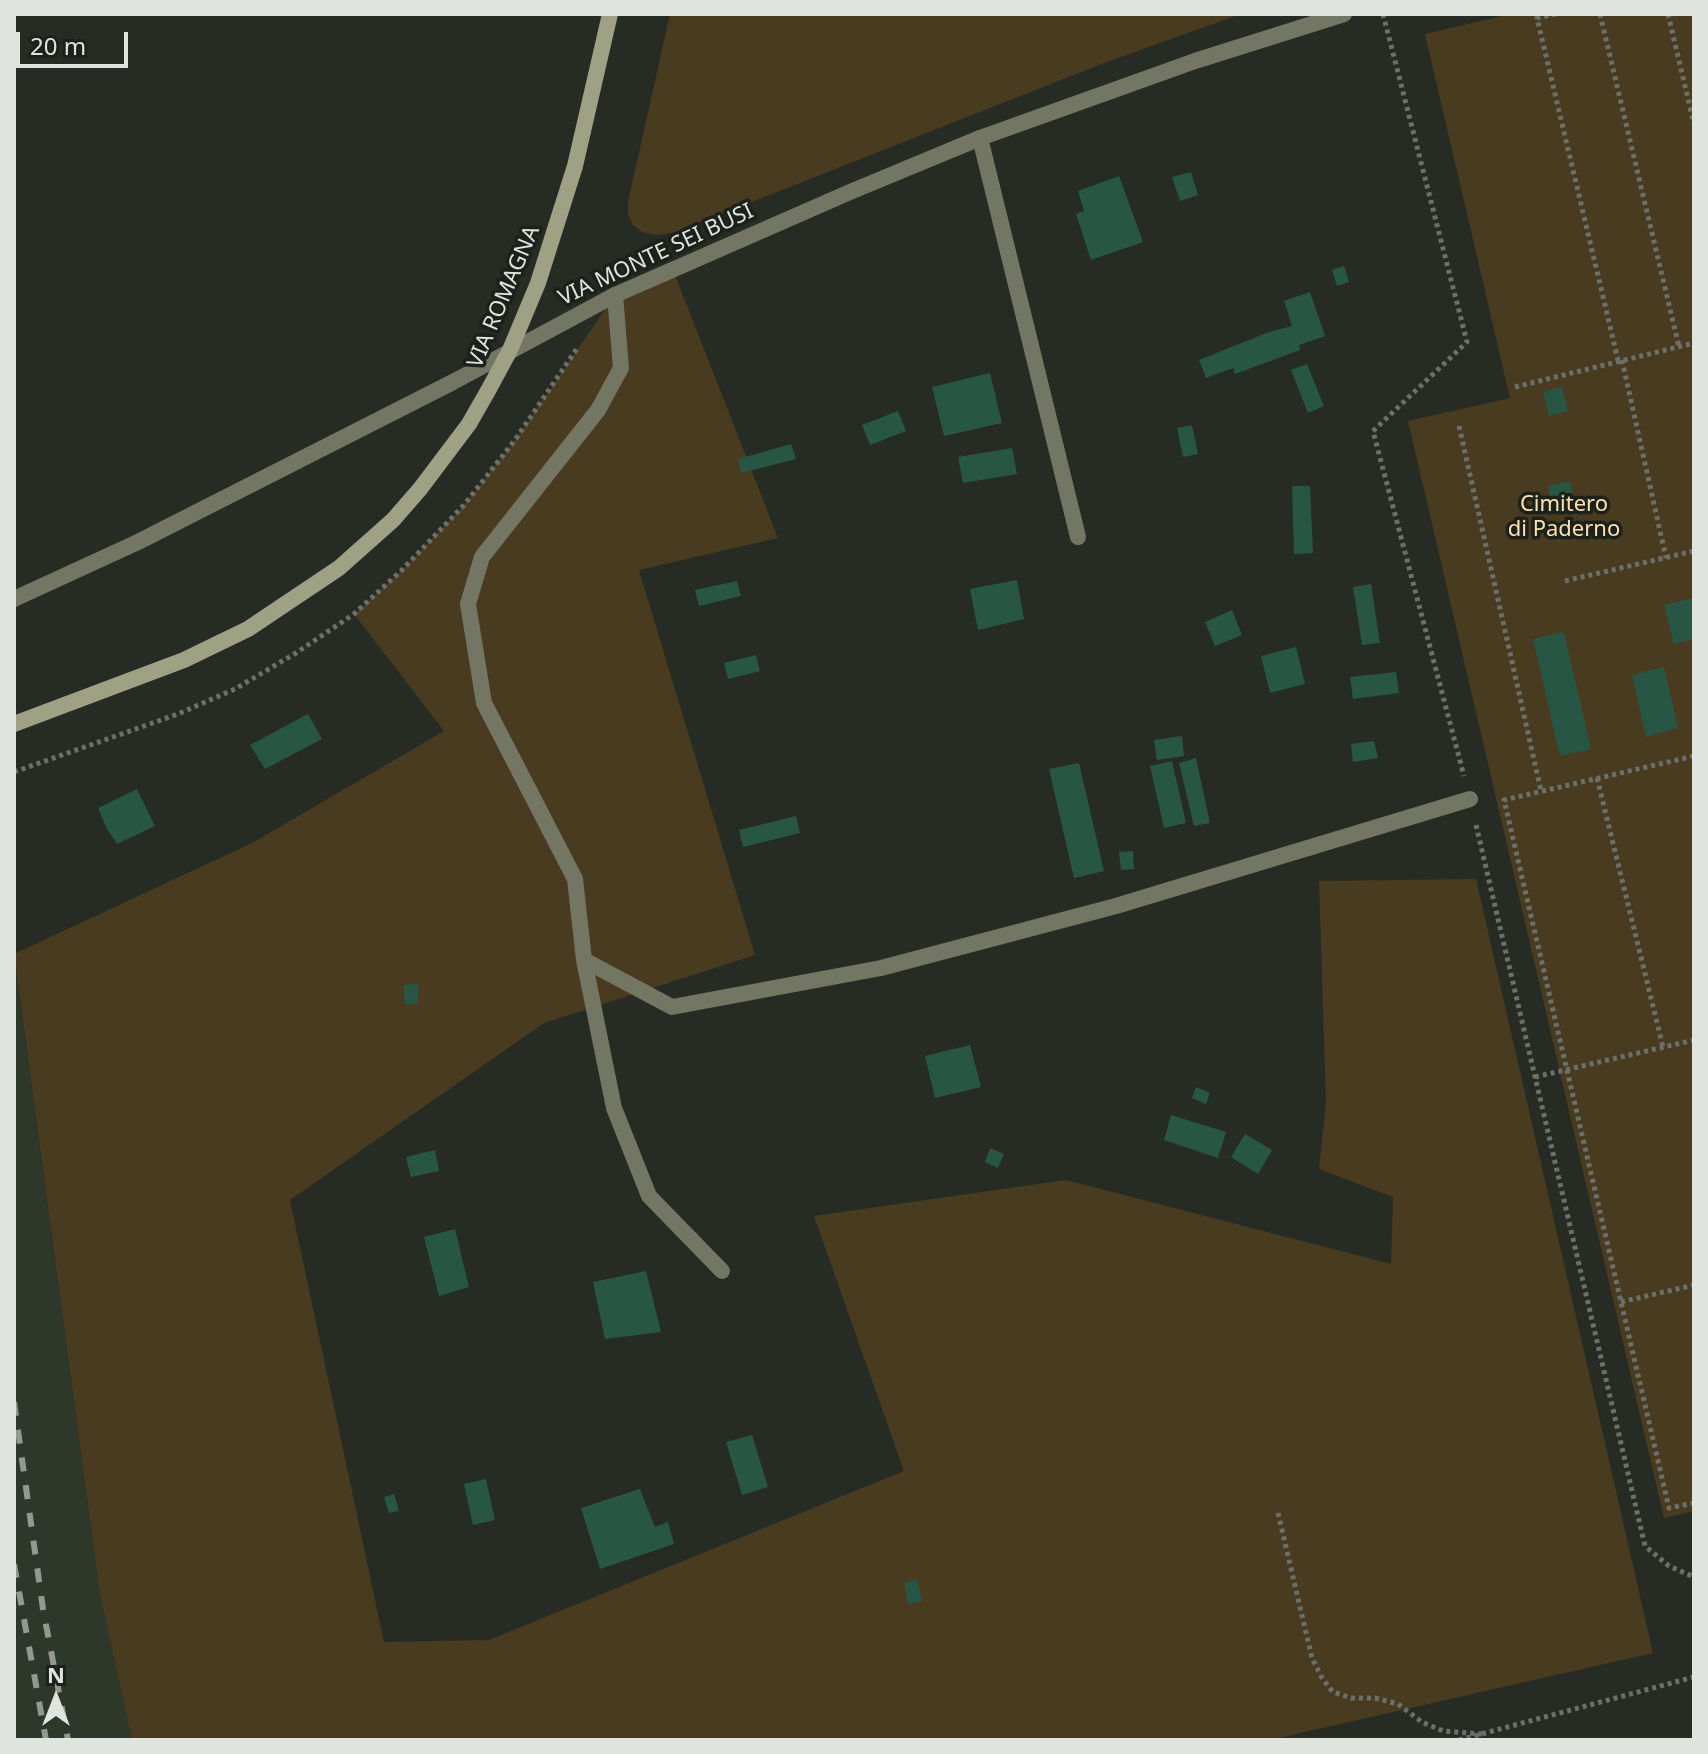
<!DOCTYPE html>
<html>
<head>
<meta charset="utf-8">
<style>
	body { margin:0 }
	#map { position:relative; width:1708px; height:1754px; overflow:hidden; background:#262c24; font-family:"Noto Sans",sans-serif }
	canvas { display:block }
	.frame { position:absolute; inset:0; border:16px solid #e0e4df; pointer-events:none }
	.north { position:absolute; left:16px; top:1658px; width:80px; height:80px; -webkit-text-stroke:6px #1c221b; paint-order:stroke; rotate:0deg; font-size:22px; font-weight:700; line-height:32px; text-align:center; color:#e0e4df }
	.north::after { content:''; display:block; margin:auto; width:28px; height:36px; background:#e0e4df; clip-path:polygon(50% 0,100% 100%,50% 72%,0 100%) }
	.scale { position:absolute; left:16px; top:32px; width:112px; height:36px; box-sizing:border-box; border:4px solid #e0e4df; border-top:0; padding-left:10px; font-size:24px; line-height:28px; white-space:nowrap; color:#e0e4df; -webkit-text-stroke:6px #1c221b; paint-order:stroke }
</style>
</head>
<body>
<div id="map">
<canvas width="1708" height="1754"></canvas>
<div class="frame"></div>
<div class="north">N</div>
<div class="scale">20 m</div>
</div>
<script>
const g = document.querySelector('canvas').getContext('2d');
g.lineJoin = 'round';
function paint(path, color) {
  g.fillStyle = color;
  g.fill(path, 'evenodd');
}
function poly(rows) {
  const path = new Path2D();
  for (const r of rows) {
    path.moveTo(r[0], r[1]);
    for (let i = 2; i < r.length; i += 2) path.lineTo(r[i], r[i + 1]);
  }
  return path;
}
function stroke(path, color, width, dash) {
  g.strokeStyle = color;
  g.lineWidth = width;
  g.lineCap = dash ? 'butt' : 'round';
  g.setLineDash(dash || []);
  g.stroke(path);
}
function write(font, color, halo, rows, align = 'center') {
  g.font = font + ' "Noto Sans",sans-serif';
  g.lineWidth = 7;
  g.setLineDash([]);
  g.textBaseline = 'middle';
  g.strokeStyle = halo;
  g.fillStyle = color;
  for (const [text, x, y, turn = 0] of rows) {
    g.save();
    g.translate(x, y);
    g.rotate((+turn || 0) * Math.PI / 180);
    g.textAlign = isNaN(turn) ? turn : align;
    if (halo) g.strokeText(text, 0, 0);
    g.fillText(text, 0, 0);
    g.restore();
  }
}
paint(poly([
	[14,957,100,1595,132,1740,14,1740]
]), '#2d372a');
paint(poly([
	[670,14,1241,14,1104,63,673,233,656,235,642,232,633,225,628,214,628,202],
	[1511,14,1694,14,1694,1511,1664,1518,1408,421,1510,398,1425,34],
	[673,270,778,538,639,570,755,955,544,1023,290,1200,384,1642,489,1640,904,1471,814,1216,1066,1180,1391,1264,1393,1197,1319,1169,1326,1103,1319,881,1476,879,1653,1653,1270,1740,132,1740,100,1595,14,954,252,843,444,731,354,614,402,570,464,505,515,440,615,295]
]), '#483b20');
paint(poly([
	[1191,172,1198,195,1180,201,1172,177],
	[1119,176,1143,242,1091,260,1076,214,1084,211,1078,191],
	[1344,266,1349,282,1337,286,1332,270],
	[1310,292,1325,336,1299,345,1300,350,1235,374,1233,368,1206,378,1199,360,1269,332,1292,326,1284,301],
	[1307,364,1324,406,1308,413,1291,370],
	[990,373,1002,423,944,436,932,387],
	[1562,387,1568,411,1549,416,1543,392],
	[898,411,906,431,870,445,862,425],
	[1192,425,1198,454,1183,457,1177,428],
	[791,444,796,459,741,473,738,459],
	[1012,448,1017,474,963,483,958,457],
	[1570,481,1573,495,1551,500,1548,486],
	[1292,486,1310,486,1313,553,1294,554],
	[1017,580,1024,619,978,630,970,589],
	[737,581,741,596,699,606,695,590],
	[1371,584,1380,643,1362,645,1353,587],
	[1694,598,1694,639,1674,644,1664,605],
	[1232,610,1242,635,1215,646,1205,622],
	[1564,632,1591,749,1560,756,1533,639],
	[1296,647,1305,684,1270,693,1261,656],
	[756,655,760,671,728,679,724,663],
	[1664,667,1678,728,1646,737,1632,675],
	[1396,672,1399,693,1353,699,1350,677],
	[308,714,322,739,265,769,250,745],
	[1182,736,1184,756,1157,760,1154,740],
	[1374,741,1378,758,1353,762,1351,744],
	[1196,758,1210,823,1194,826,1179,763],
	[1172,761,1186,823,1164,828,1150,766],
	[1079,763,1104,871,1074,878,1049,769],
	[137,789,155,826,117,844,107,829,98,808],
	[796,816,800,833,743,847,739,830],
	[1133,851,1134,869,1121,870,1119,852],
	[418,984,418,1004,405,1004,404,985],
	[970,1045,981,1087,935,1098,925,1056],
	[1196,1087,1210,1093,1206,1104,1192,1098],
	[1171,1115,1226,1132,1218,1158,1164,1140],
	[1245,1134,1272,1150,1258,1174,1231,1157],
	[990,1148,1004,1154,998,1168,985,1162],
	[435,1150,439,1171,411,1177,406,1157],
	[455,1229,469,1287,439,1296,424,1237],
	[646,1271,661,1332,605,1339,593,1282],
	[752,1435,768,1487,742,1495,726,1442],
	[486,1479,495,1520,473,1525,464,1484],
	[640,1489,655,1527,668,1522,674,1544,600,1569,581,1508],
	[394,1494,399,1511,389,1513,384,1497],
	[917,1579,922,1601,908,1604,904,1583]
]), '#285645');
stroke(poly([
	[1383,14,1467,342,1373,431,1464,776],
	[1556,14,1537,18,1618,360],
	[1600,14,1679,347],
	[1668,14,1694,124],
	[1622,360,1666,558],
	[1515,387,1694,343],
	[1459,426,1541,791],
	[1565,581,1694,551],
	[1694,756,1504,800,1669,1508,1694,1503],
	[14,772,178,714,235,689,296,653,354,614,402,570,464,505,515,440,578,347],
	[1597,778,1663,1047],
	[1476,825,1645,1546,1669,1566,1694,1577],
	[1535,1077,1694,1040],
	[1621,1302,1694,1285],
	[1278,1513,1312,1658,1322,1678,1333,1692,1351,1698,1375,1698,1398,1704,1422,1722,1443,1731,1482,1734],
	[1459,1740,1694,1677]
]), '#6b716a', 5, [4, 4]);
stroke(poly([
	[980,138,1078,537],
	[615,295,621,368,598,410,482,557,468,604,484,703,575,879,584,960,614,1108,649,1196,722,1271],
	[584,960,672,1007,881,968,1116,906,1470,799]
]), '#747664', 16);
stroke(poly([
	[14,599,138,542,453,382,615,295,850,192,980,138,1195,61,1344,14]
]), '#747664', 16);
stroke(poly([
	[14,724,184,660,248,629,339,568,393,520,420,489,469,424,489,389,510,350,538,283,575,166,610,14]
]), '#9fa184', 16);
stroke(poly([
	[14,1402,43,1609,68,1740],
	[14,1564,46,1740]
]), '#939892', 6, [14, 14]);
write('22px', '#e0e4df', '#1c221b', [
	["VIA MONTE SEI BUSI",656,255,-25],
	["VIA ROMAGNA",504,297,-67]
]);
write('22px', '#fce1af', '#1c221b', [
	["Cimitero",1564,505],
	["di Paderno",1564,530]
]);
</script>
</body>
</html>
